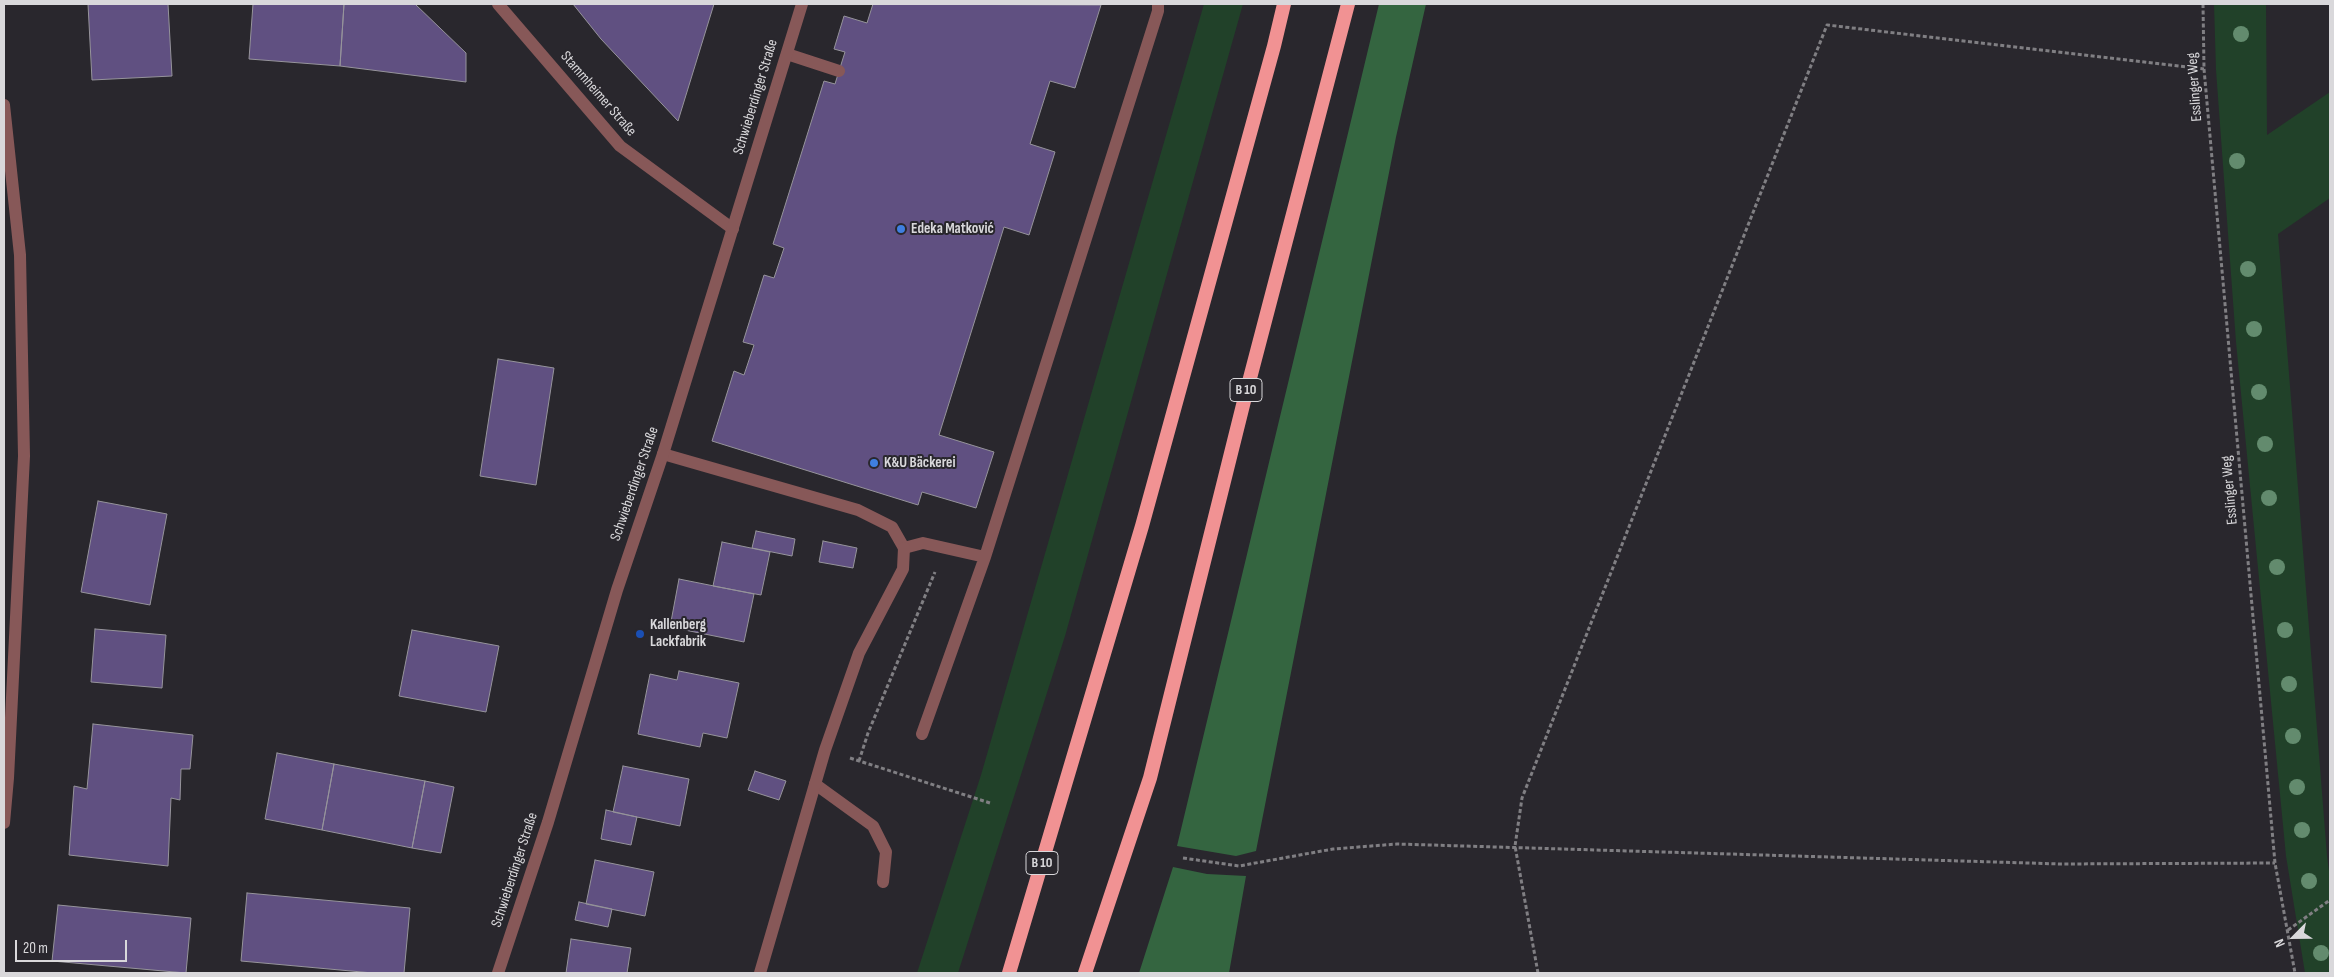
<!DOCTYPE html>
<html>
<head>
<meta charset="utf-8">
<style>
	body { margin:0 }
	#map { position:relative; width:2334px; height:977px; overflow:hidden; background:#29272d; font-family:"Sofia Sans Condensed",sans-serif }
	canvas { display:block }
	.frame { position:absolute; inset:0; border:5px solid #d9d8db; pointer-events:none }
	.north { position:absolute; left:2269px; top:912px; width:50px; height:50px; -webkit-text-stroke:4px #29272d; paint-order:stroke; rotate:247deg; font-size:14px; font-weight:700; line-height:20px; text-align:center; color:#d9d8db }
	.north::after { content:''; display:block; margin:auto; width:18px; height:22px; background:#d9d8db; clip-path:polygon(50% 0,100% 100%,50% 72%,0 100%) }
	.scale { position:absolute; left:15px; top:940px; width:112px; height:22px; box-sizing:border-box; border:2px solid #d9d8db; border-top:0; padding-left:6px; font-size:15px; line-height:18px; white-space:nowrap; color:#d9d8db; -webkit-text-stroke:4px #29272d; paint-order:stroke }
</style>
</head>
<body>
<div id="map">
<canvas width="2334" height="977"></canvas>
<div class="frame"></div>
<div class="north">N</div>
<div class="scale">20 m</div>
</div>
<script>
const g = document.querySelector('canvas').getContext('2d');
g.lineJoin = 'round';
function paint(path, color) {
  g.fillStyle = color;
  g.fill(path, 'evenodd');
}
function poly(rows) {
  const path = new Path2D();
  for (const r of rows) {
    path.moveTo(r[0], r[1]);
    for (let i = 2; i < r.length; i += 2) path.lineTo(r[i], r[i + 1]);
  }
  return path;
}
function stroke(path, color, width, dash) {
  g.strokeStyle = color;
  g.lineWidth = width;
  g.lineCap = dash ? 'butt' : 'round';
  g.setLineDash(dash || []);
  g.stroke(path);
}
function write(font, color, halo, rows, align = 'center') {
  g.font = font + ' "Sofia Sans Condensed",sans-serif';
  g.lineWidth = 4;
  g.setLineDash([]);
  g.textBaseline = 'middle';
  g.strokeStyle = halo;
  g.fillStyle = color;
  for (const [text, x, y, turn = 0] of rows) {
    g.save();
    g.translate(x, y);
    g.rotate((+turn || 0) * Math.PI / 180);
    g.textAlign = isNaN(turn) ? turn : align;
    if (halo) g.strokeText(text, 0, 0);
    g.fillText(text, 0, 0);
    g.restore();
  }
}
paint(poly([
	[1204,4,1243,4,1065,636,958,973,917,973,981,775],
	[2214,4,2266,4,2267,135,2330,92,2330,198,2278,234,2327,856,2330,879,2330,973,2305,973,2286,856,2236,342,2216,70]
]), '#214129');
paint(poly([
	[1379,4,1426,4,1396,137,1256,851,1236,856,1177,846],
	[1173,867,1207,874,1246,876,1229,973,1139,973]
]), '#346540');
const building = poly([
	[88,4,168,4,172,76,92,80,88,4],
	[253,4,344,4,340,66,249,59,253,4],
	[344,4,415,4,466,53,466,82,340,66,344,4],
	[573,4,714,4,678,121,601,39,573,4],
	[873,4,1101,5,1075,88,1050,81,1030,144,1055,152,1029,235,1004,227,939,435,994,452,976,508,922,492,918,505,712,441,734,371,744,375,754,345,743,342,764,275,774,278,784,248,773,244,824,81,835,84,839,71,845,52,834,49,844,16,867,23,873,4],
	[498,359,554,368,536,485,480,476,498,359],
	[98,501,167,514,150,605,81,592,98,501],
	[756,531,795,539,792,556,752,548,756,531],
	[823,541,857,548,853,568,819,562,823,541],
	[722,542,770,552,761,595,713,586,722,542],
	[679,579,754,594,744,642,670,627,679,579],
	[95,629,166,635,162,688,91,682,95,629],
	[412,630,499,646,486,712,399,696,412,630],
	[679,671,739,683,727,738,703,733,700,747,638,734,650,674,677,680,679,671],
	[93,724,193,735,190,769,181,769,180,800,171,798,168,866,69,855,74,786,87,789,93,724],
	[277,753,334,764,322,830,265,819,277,753],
	[334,764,425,781,412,848,322,830,334,764],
	[623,766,689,779,680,826,613,812,623,766],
	[755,771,786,781,779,800,748,790,755,771],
	[425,781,454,787,441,853,412,848,425,781],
	[606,810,637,817,631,845,601,839,606,810],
	[595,860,654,872,645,916,586,904,595,860],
	[247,893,410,908,404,973,373,973,241,961,247,893],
	[579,902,612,909,608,927,575,920,579,902],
	[58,905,191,918,186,973,52,961,58,905],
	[571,939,631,948,627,973,566,973,571,939]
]);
paint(building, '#605081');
stroke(building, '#96949b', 1);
stroke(poly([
	[2203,4,2204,69,2275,863,2295,973],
	[850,758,990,803],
	[859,761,868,733,935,572],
	[1183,858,1239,866,1333,849,1397,844,2061,864,2275,863],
	[2288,930,2330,900],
	[1538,973,1515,846,1522,798,1827,25,2204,69]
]), '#807f83', 3, [4, 2.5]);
stroke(poly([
	[787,54,839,71],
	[663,454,858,510,892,527,904,548,923,543,985,557],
	[922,734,985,557,1158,11,1158,4],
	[815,784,873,826,886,852,883,882]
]), '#875858', 12);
stroke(poly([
	[498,4,620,146,733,229],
	[4,105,20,255,24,456,8,778,4,823],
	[760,973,825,750,859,653,903,569,904,548]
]), '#875858', 12);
stroke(poly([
	[498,973,548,822,617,590,663,454,802,4]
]), '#875858', 12);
stroke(poly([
	[1009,973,1142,526,1274,46,1284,4],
	[1085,973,1150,778,1244,401,1348,4]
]), '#f19293', 14);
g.fillStyle = '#638b6e';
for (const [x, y] of [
	[2241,34],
	[2237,161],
	[2248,269],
	[2254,329],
	[2259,392],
	[2265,444],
	[2269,498],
	[2277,567],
	[2285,630],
	[2289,684],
	[2293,736],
	[2297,787],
	[2302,830],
	[2309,881],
	[2321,953]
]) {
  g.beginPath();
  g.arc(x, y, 8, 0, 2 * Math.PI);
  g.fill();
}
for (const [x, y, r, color] of [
	[901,229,5,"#3f7fe0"],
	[874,463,5,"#3f7fe0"],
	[640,634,5,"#1a4fb4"]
]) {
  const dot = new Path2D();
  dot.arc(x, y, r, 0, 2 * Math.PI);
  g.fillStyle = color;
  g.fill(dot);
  stroke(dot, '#29272d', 2);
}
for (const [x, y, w] of [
	[1246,390,32],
	[1042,863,32]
]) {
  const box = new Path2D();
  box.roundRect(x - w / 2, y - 11.5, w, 23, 4);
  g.fillStyle = '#29272d';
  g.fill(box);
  stroke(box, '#d9d8db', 1);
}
write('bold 14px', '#d9d8db', null, [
	["B 10",1246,390],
	["B 10",1042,863]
]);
write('15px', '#d9d8db', '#29272d', [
	["Esslinger Weg",2195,87,-94],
	["Stammheimer Straße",598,94,49],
	["Schwieberdinger Straße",756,97,-73],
	["Schwieberdinger Straße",635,484,-71],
	["Esslinger Weg",2230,490,-95],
	["Schwieberdinger Straße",515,870,-72]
]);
write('bold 15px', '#d9d8db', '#29272d', [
	["Edeka Matković",911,229],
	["K&U Bäckerei",884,463],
	["Kallenberg",650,625],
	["Lackfabrik",650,642]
], 'left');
</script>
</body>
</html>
